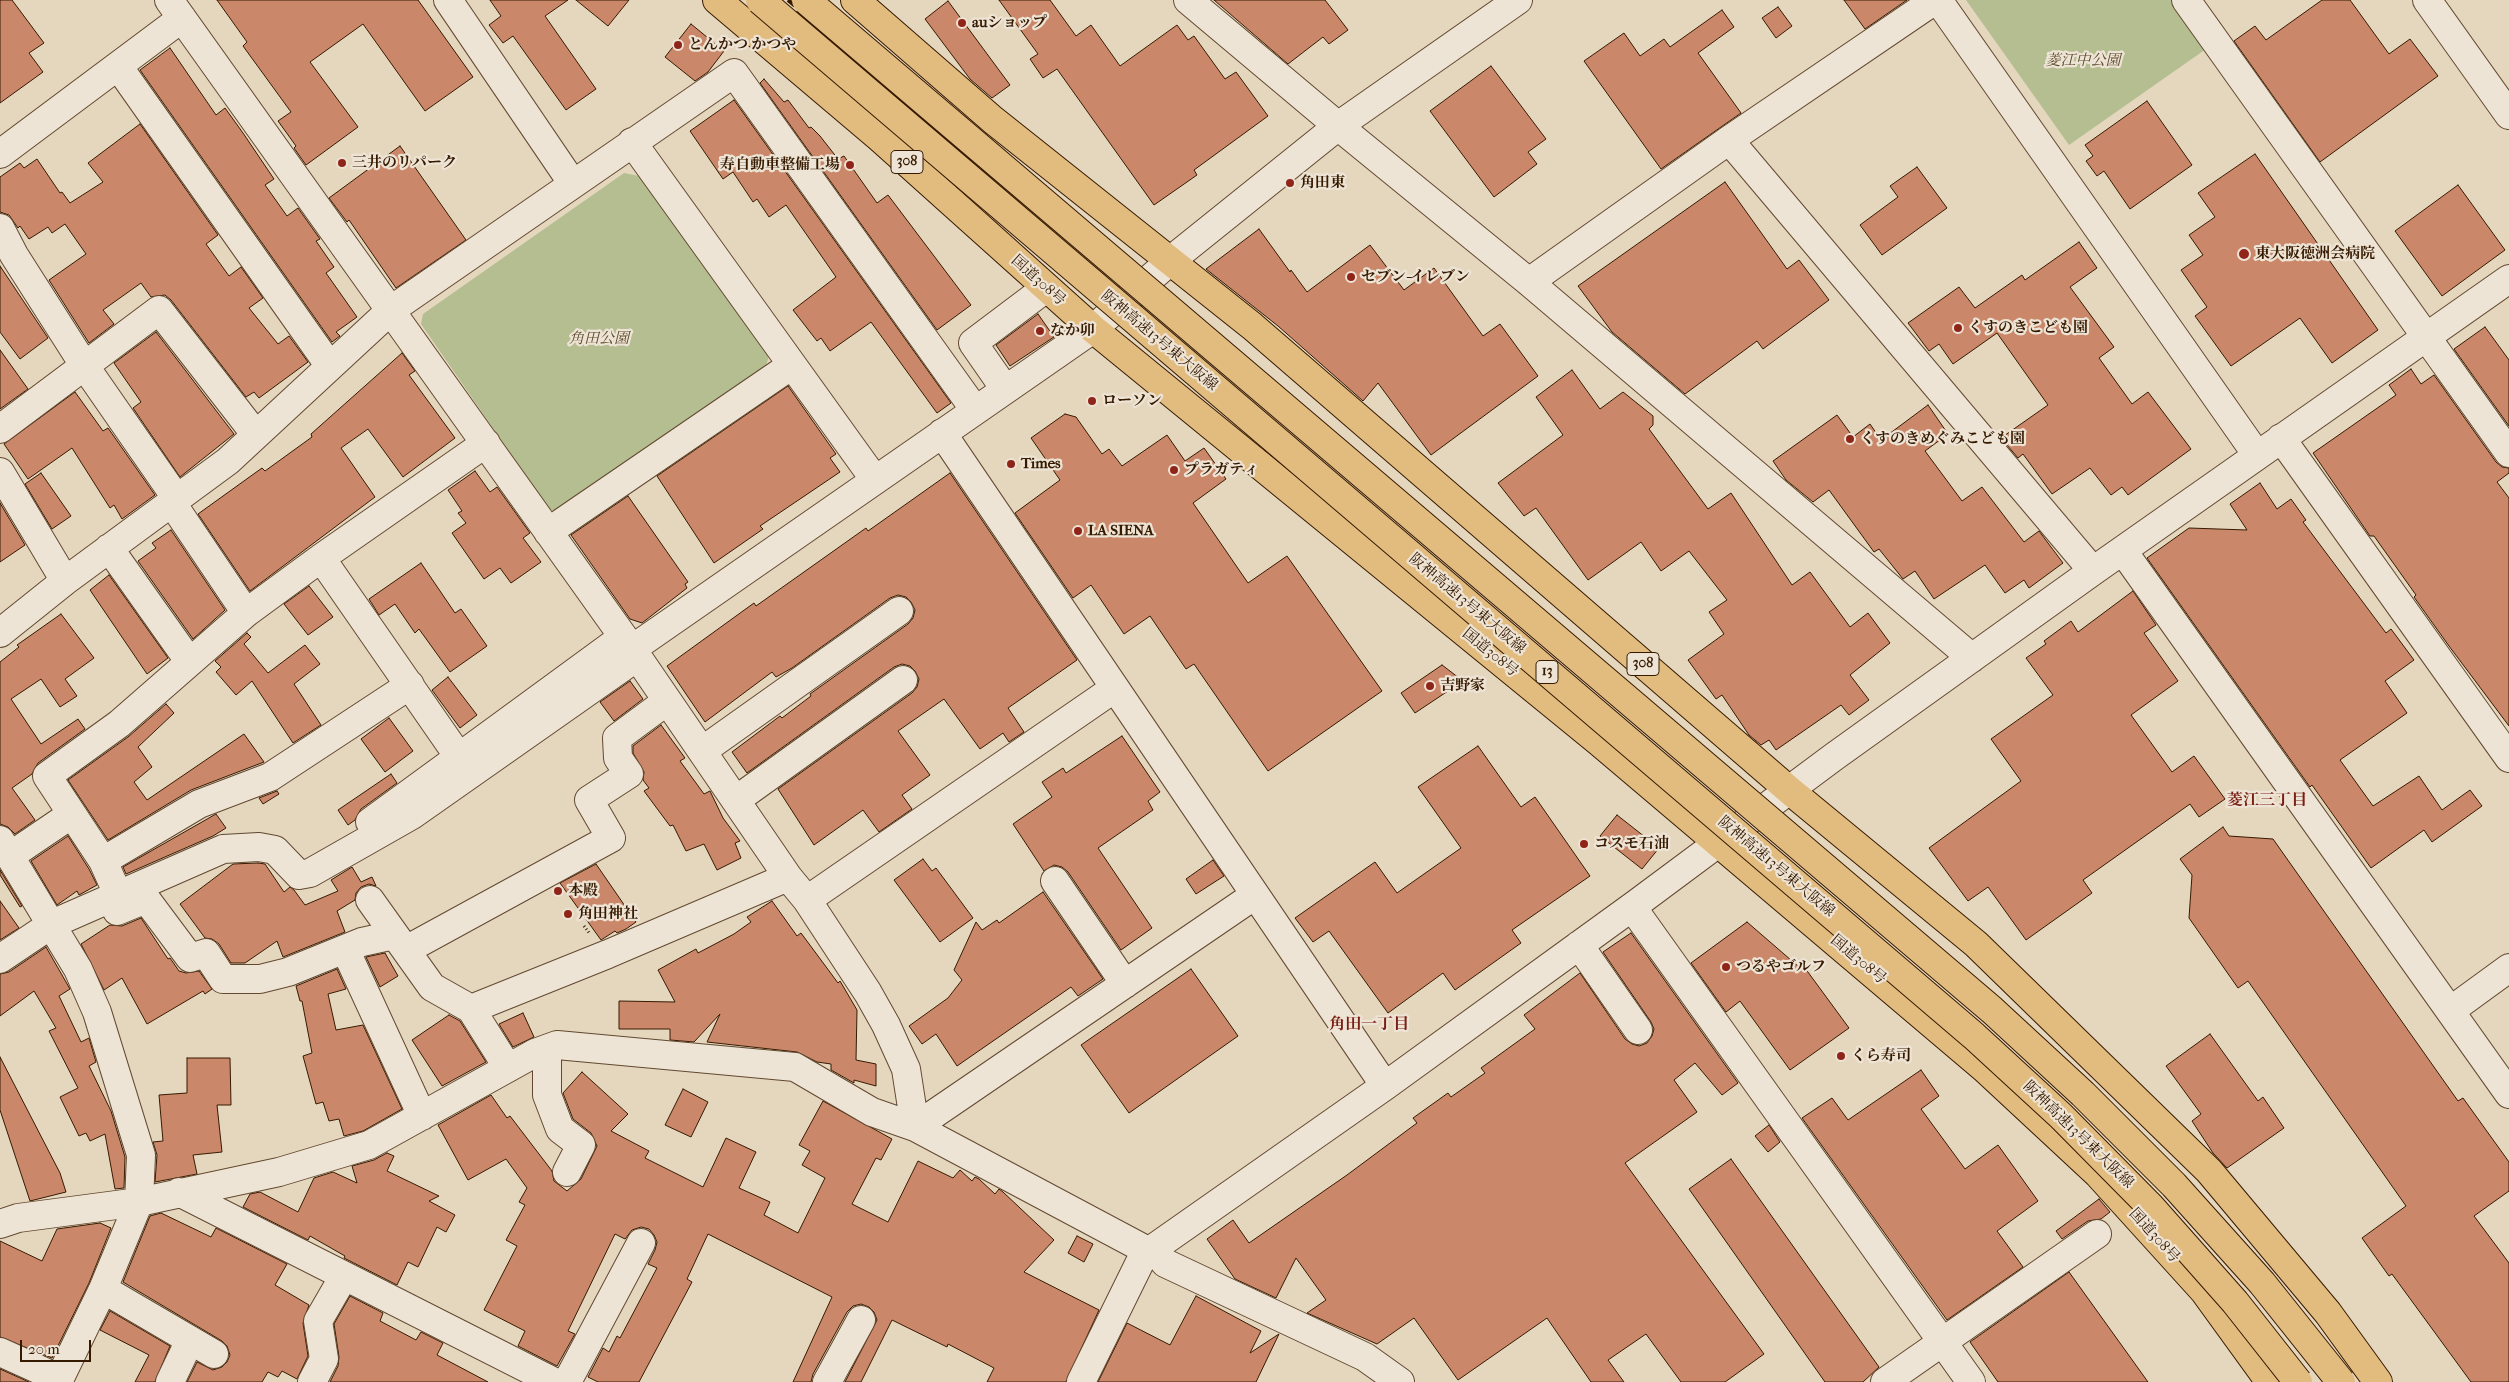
<!DOCTYPE html>
<html>
<head>
<meta charset="utf-8">
<style>
	body { margin:0 }
	#map { position:relative; width:2509px; height:1382px; overflow:hidden; background:#e5d6be; font-family:"IM FELL French Canon",serif }
	canvas { display:block }
	.scale { position:absolute; left:20px; top:1340px; width:71px; height:22px; box-sizing:border-box; border:2px solid #361a00; border-top:0; padding-left:6px; font-size:15px; line-height:18px; white-space:nowrap; color:#361a00; -webkit-text-stroke:4px #eee4d5; paint-order:stroke }
</style>
</head>
<body>
<div id="map">
<canvas width="2509" height="1382"></canvas>
<div class="scale">20 m</div>
</div>
<script>
const g = document.querySelector('canvas').getContext('2d');
g.lineJoin = 'round';
function paint(path, color) {
  g.fillStyle = color;
  g.fill(path, 'evenodd');
}
function poly(rows) {
  const path = new Path2D();
  for (const r of rows) {
    path.moveTo(r[0], r[1]);
    for (let i = 2; i < r.length; i += 2) path.lineTo(r[i], r[i + 1]);
  }
  return path;
}
function stroke(path, color, width, dash) {
  g.strokeStyle = color;
  g.lineWidth = width;
  g.lineCap = dash ? 'butt' : 'round';
  g.setLineDash(dash || []);
  g.stroke(path);
}
function write(font, color, halo, rows, align = 'center') {
  g.font = font + ' "IM FELL French Canon","Noto Serif JP",serif';
  g.lineWidth = 4.5;
  g.setLineDash([]);
  g.textBaseline = 'middle';
  g.strokeStyle = halo;
  g.fillStyle = color;
  for (const [text, x, y, turn = 0] of rows) {
    g.save();
    g.translate(x, y);
    g.rotate((+turn || 0) * Math.PI / 180);
    g.textAlign = isNaN(turn) ? turn : align;
    if (halo) g.strokeText(text, 0, 0);
    g.fillText(text, 0, 0);
    g.restore();
  }
}
paint(poly([
	[1966,0,2171,0,2206,49,2069,145],
	[624,173,639,176,769,356,765,369,563,513,549,509,421,324,423,314]
]), '#b4be91');
const building = poly([
	[0,0,12,0,44,43,29,53,43,72,0,103,0,0],
	[217,0,418,0,473,77,425,111,363,24,310,62,358,127,306,165,294,148,296,146,278,121,291,112,243,46,247,42,217,0],
	[490,0,568,0,545,16,596,89,566,110,513,36,503,43,489,25,501,16,490,0],
	[576,0,629,0,608,26,576,0],
	[999,0,1050,0,1076,36,1091,25,1120,66,1177,25,1188,40,1194,36,1225,79,1236,72,1268,116,1194,170,1197,175,1154,205,1057,69,1043,78,1030,59,1038,54,999,0],
	[1214,0,1325,0,1348,30,1329,44,1323,37,1288,64,1214,0],
	[1844,0,1907,0,1865,29,1844,0],
	[2322,0,2350,0,2389,54,2410,39,2438,76,2320,162,2234,41,2255,26,2266,40,2322,0],
	[948,1,1010,85,992,98,970,79,925,19,948,1],
	[1778,7,1792,26,1776,38,1762,18,1778,7],
	[1722,10,1734,27,1698,53,1741,113,1661,169,1584,61,1624,33,1640,56,1664,39,1670,47,1722,10],
	[691,24,724,51,708,72,695,81,665,57,691,24],
	[170,48,216,115,225,108,243,133,274,179,265,185,287,216,298,208,320,239,316,241,334,267,326,273,357,317,336,332,340,336,332,342,140,70,170,48],
	[1491,66,1546,139,1528,152,1537,164,1494,197,1430,111,1491,66],
	[764,79,784,102,788,100,809,128,811,127,820,136,838,159,844,156,877,203,888,195,971,305,937,330,760,83,764,79],
	[734,100,951,403,937,413,871,322,830,351,821,338,817,341,793,310,836,277,786,205,769,217,757,199,753,202,733,172,723,179,690,131,734,100],
	[2147,101,2192,165,2130,209,2104,171,2097,176,2086,161,2093,156,2085,145,2147,101],
	[140,124,218,235,206,244,229,276,241,267,263,298,249,308,278,344,289,336,308,362,259,398,254,392,246,397,171,300,165,295,151,297,141,283,103,310,114,324,89,343,49,280,86,254,65,224,52,233,48,227,29,239,20,226,18,228,9,215,0,212,0,177,20,163,24,168,37,159,60,193,62,192,70,203,103,182,88,163,140,124],
	[400,146,466,240,396,288,349,220,347,222,329,198,400,146],
	[2255,154,2378,330,2332,363,2300,318,2231,366,2195,316,2207,307,2181,270,2203,255,2189,235,2215,217,2198,193,2255,154],
	[1917,167,1947,208,1882,255,1860,225,1898,197,1890,186,1917,167],
	[1725,182,1787,269,1799,260,1829,300,1763,349,1757,341,1685,394,1612,332,1578,286,1725,182],
	[2458,185,2505,250,2442,296,2395,231,2458,185],
	[1259,229,1290,272,1291,270,1307,292,1370,245,1404,290,1434,268,1483,336,1500,324,1538,376,1431,455,1378,383,1363,401,1278,326,1206,269,1259,229],
	[2079,242,2097,268,2070,287,2114,347,2099,358,2132,404,2148,392,2191,449,2128,495,2122,487,2111,495,2090,468,2052,494,2023,454,2018,458,2001,438,2048,405,1997,333,1953,364,1939,344,1929,351,1908,323,1959,287,1975,308,2022,275,2025,280,2079,242],
	[0,266,48,338,20,359,0,332,0,266],
	[1038,314,1054,337,1010,366,996,345,1038,314],
	[2485,327,2509,360,2509,426,2454,349,2485,327],
	[156,332,234,434,180,477,133,408,141,402,114,363,156,332],
	[0,350,28,389,0,409,0,350],
	[402,353,415,371,409,375,455,438,403,477,368,429,341,448,375,497,250,591,198,514,262,468,265,471,312,437,311,434,402,353],
	[2411,369,2421,384,2434,375,2496,462,2502,467,2509,468,2509,473,2497,482,2509,498,2509,726,2449,646,2414,597,2416,595,2374,536,2370,536,2313,453,2396,395,2389,385,2411,369],
	[1572,370,1600,409,1623,392,1653,416,1653,425,1649,429,1708,509,1731,493,1792,585,1810,572,1850,627,1868,613,1890,643,1850,675,1869,700,1849,715,1841,705,1776,750,1769,740,1761,745,1749,735,1722,695,1716,699,1688,660,1724,634,1709,612,1727,600,1689,551,1661,571,1641,542,1588,580,1536,508,1524,516,1498,483,1563,435,1536,397,1572,370],
	[788,386,836,454,830,458,840,472,760,526,763,529,714,563,657,476,788,386],
	[75,392,103,431,108,428,155,495,122,519,114,505,110,508,72,448,28,479,4,444,75,392],
	[1928,405,1948,434,1925,451,1962,501,1982,487,2024,542,2039,531,2063,563,2029,588,2024,580,2005,593,1985,565,1934,599,1915,571,1903,579,1879,549,1874,552,1829,490,1813,502,1786,480,1773,461,1837,415,1853,437,1870,424,1881,440,1928,405],
	[1065,414,1076,417,1102,454,1109,449,1122,466,1167,435,1185,461,1204,448,1226,479,1193,503,1248,583,1287,556,1382,691,1268,771,1194,664,1186,669,1150,616,1124,634,1091,585,1073,598,1015,513,1060,480,1031,438,1065,414],
	[475,471,490,492,497,487,530,533,523,538,541,562,511,583,500,568,484,579,452,533,466,523,458,513,462,511,448,490,475,471],
	[41,473,71,516,52,529,25,484,41,473],
	[950,473,1077,660,1008,708,1024,732,1009,742,1003,733,980,749,944,699,898,731,930,775,902,795,912,809,879,832,863,810,814,845,778,789,912,693,917,687,919,679,915,671,910,666,902,664,894,667,747,773,732,752,780,716,782,718,811,696,810,694,908,624,913,618,915,610,911,602,906,597,898,595,890,598,792,668,776,677,772,672,705,722,667,666,754,603,756,606,866,528,868,531,950,473],
	[2260,483,2277,509,2291,499,2306,520,2303,522,2386,633,2391,629,2414,660,2385,681,2407,713,2340,760,2373,806,2419,776,2442,810,2470,790,2482,806,2432,842,2424,830,2371,868,2312,785,2310,787,2147,558,2189,528,2247,530,2230,504,2260,483],
	[628,496,688,582,685,584,687,588,642,623,630,619,571,535,628,496],
	[0,503,25,545,0,562,0,503],
	[171,530,225,610,193,639,138,561,156,548,152,543,171,530],
	[421,563,455,613,461,609,487,646,450,672,419,629,415,633,395,604,379,615,369,599,421,563],
	[109,575,168,658,147,674,90,590,109,575],
	[309,586,333,617,308,635,284,604,309,586],
	[2133,591,2156,625,2144,633,2178,681,2131,715,2172,772,2194,756,2225,799,2199,817,2190,804,2083,880,2092,893,2026,940,1988,887,1968,901,1929,848,2021,781,1991,739,2053,695,2026,658,2046,644,2044,641,2071,621,2078,632,2133,591],
	[61,614,94,658,65,679,77,696,60,707,41,679,11,699,41,744,78,719,85,729,38,763,32,774,12,788,35,820,15,834,8,827,0,824,0,662,19,647,17,645,61,614],
	[247,633,251,637,244,644,268,673,305,645,320,664,294,684,321,725,293,743,252,681,236,695,216,672,221,667,215,661,247,633],
	[1442,665,1463,681,1415,713,1401,693,1442,665],
	[448,677,477,715,460,728,432,690,448,677],
	[630,681,643,699,614,721,600,702,630,681],
	[166,704,174,713,138,747,152,767,134,782,147,800,244,734,264,762,191,790,108,840,68,780,128,737,166,704],
	[389,718,413,751,385,772,361,739,389,718],
	[661,725,685,758,680,761,704,794,710,791,723,818,740,841,735,843,741,858,717,870,704,844,686,851,673,825,670,826,644,791,649,788,643,780,644,772,633,753,633,746,661,725],
	[1122,736,1160,792,1148,801,1153,810,1098,848,1152,928,1121,950,1068,872,1062,867,1054,865,1044,871,1013,824,1052,797,1042,782,1063,768,1066,773,1122,736],
	[1478,746,1521,807,1535,797,1590,876,1512,930,1521,943,1455,990,1443,973,1388,1013,1329,931,1313,942,1295,918,1375,862,1397,893,1461,848,1418,787,1478,746],
	[391,774,397,783,361,809,355,820,348,825,338,810,391,774],
	[277,791,279,794,263,804,259,798,277,791],
	[216,814,226,828,213,836,126,874,123,867,216,814],
	[1617,815,1659,848,1642,869,1600,836,1617,815],
	[2223,827,2229,836,2273,839,2458,1101,2463,1098,2509,1162,2509,1191,2474,1216,2509,1263,2509,1382,2471,1382,2392,1274,2389,1276,2362,1238,2406,1206,2248,981,2238,988,2189,918,2192,875,2180,859,2223,827],
	[68,836,89,869,97,885,79,895,77,891,57,905,31,861,68,836],
	[923,859,932,871,936,868,973,918,940,942,894,880,923,859],
	[1213,860,1224,876,1196,894,1186,879,1213,860],
	[258,863,265,864,284,892,290,887,294,890,305,905,338,891,331,880,352,867,361,882,372,877,376,886,369,884,361,887,356,893,355,900,337,911,345,932,283,957,277,941,245,963,231,963,219,944,212,939,205,938,180,904,233,864,258,863],
	[596,864,636,922,626,929,617,933,615,931,601,940,560,883,596,864],
	[0,870,22,906,20,907,0,875,0,870],
	[1043,892,1103,979,1078,996,1071,987,957,1066,936,1034,922,1044,909,1026,948,998,962,980,954,970,976,922,982,930,997,920,999,923,1043,892],
	[0,901,19,928,0,940,0,901],
	[772,901,797,936,801,933,838,983,840,981,857,1010,856,1060,876,1064,876,1086,854,1080,854,1083,831,1070,831,1064,817,1062,797,1052,707,1042,720,1014,694,1042,670,1040,670,1029,619,1029,619,1001,675,1002,658,970,696,949,698,953,734,934,751,922,747,917,772,901],
	[141,918,168,959,170,958,179,971,186,973,199,971,212,989,205,994,203,991,147,1024,122,978,104,990,81,944,110,925,122,926,141,918],
	[1747,922,1799,967,1802,964,1849,1028,1790,1070,1740,1001,1726,1012,1691,963,1747,922],
	[1631,933,1738,1083,1722,1095,1695,1063,1674,1080,1697,1112,1625,1163,1764,1354,1725,1382,1681,1382,1646,1334,1608,1360,1624,1382,1591,1382,1547,1318,1458,1380,1414,1318,1377,1344,1307,1313,1326,1300,1296,1258,1276,1298,1235,1279,1207,1239,1233,1220,1249,1243,1347,1175,1417,1123,1413,1118,1448,1093,1451,1097,1485,1073,1481,1068,1535,1029,1524,1015,1580,973,1625,1039,1632,1044,1639,1046,1647,1043,1652,1036,1654,1029,1651,1022,1603,952,1631,933],
	[46,947,70,989,59,996,81,1042,89,1038,96,1062,89,1066,111,1111,125,1157,124,1188,115,1189,105,1134,90,1141,86,1133,79,1136,60,1097,78,1088,49,1031,56,1028,34,991,0,1016,0,974,9,972,46,947],
	[385,953,398,976,380,987,366,957,385,953],
	[337,969,346,989,328,994,336,1030,363,1025,402,1109,363,1131,344,1136,339,1119,329,1121,323,1102,316,1104,303,1056,312,1053,302,1001,300,1001,296,986,337,969],
	[1191,969,1238,1036,1129,1113,1081,1045,1191,969],
	[523,1013,534,1037,513,1047,499,1024,523,1013],
	[449,1015,460,1021,486,1062,442,1086,412,1040,449,1015],
	[2210,1034,2258,1101,2263,1097,2284,1128,2227,1168,2213,1153,2192,1121,2201,1114,2166,1066,2210,1034],
	[0,1057,60,1173,66,1192,30,1201,0,1110,0,1057],
	[187,1058,230,1058,231,1105,217,1105,222,1152,193,1155,197,1174,155,1182,157,1155,153,1142,163,1141,159,1095,187,1093,187,1058],
	[1921,1070,1939,1096,1921,1109,1965,1169,1998,1145,2038,1201,1997,1231,2023,1267,1947,1320,1802,1118,1832,1098,1848,1120,1921,1070],
	[582,1072,628,1114,611,1131,649,1151,645,1158,703,1187,726,1138,756,1152,739,1188,770,1202,764,1215,798,1233,825,1178,802,1165,810,1151,799,1145,823,1101,892,1139,881,1160,876,1158,852,1204,888,1222,918,1161,953,1178,960,1170,972,1181,975,1177,979,1179,995,1194,999,1189,1003,1192,1054,1240,1024,1272,1099,1310,1066,1382,987,1382,994,1368,948,1344,947,1347,892,1320,861,1382,845,1382,877,1320,874,1312,869,1307,861,1304,853,1306,847,1312,813,1374,811,1382,793,1382,832,1297,708,1234,687,1279,692,1282,639,1382,598,1382,588,1377,603,1348,609,1352,617,1336,620,1338,657,1268,648,1264,655,1250,657,1242,654,1235,649,1229,641,1227,632,1230,625,1239,615,1234,568,1331,575,1334,557,1366,518,1346,525,1331,484,1310,517,1246,506,1240,525,1205,519,1202,527,1188,506,1159,468,1180,438,1125,491,1095,507,1118,510,1116,552,1171,554,1181,567,1191,581,1179,597,1146,591,1133,573,1119,563,1093,582,1072],
	[683,1089,708,1102,691,1137,665,1125,683,1089],
	[1769,1125,1780,1142,1768,1152,1755,1136,1769,1125],
	[387,1153,394,1156,387,1171,439,1196,429,1201,455,1215,446,1232,437,1227,418,1267,408,1262,397,1285,344,1258,345,1256,310,1236,308,1240,243,1207,250,1194,260,1192,298,1212,314,1178,333,1172,357,1183,352,1166,374,1160,387,1153],
	[1731,1159,1879,1367,1863,1382,1825,1382,1689,1189,1731,1159],
	[2099,1199,2110,1212,2101,1219,2088,1221,2062,1239,2056,1231,2099,1199],
	[161,1213,211,1237,216,1228,287,1264,275,1285,309,1305,303,1323,308,1356,297,1379,282,1371,278,1377,268,1372,262,1382,187,1382,197,1362,213,1370,222,1367,227,1362,230,1355,227,1346,222,1341,123,1282,150,1216,161,1213],
	[100,1223,111,1228,89,1283,52,1358,0,1337,0,1241,42,1261,57,1229,100,1223],
	[1077,1236,1093,1244,1084,1262,1068,1253,1077,1236],
	[2069,1272,2148,1382,1998,1382,1970,1342,2069,1272],
	[350,1296,383,1313,380,1321,416,1340,421,1332,443,1343,437,1355,488,1382,330,1382,338,1366,339,1357,334,1324,350,1296],
	[1196,1296,1261,1331,1250,1353,1279,1334,1256,1382,1098,1382,1127,1323,1170,1345,1196,1296],
	[110,1311,170,1346,155,1382,135,1382,149,1355,100,1330,110,1311],
	[0,1369,29,1382,0,1382,0,1369]
]);
paint(building, '#ca876a');
stroke(building, '#361a00', 1);
const minor = poly([
	[169,0,632,649,788,877,807,900,868,993,886,1025,906,1069,915,1127,1146,1250,1154,1248,1385,1086,1636,904,1835,756,2093,571,2509,279],
	[448,0,573,184],
	[1188,0,1338,126,1529,282,1972,658],
	[1938,0,2257,455],
	[2186,0,2509,453],
	[2427,0,2509,115],
	[118,66,329,365],
	[1729,140,2093,571],
	[632,142,875,480],
	[0,154,182,18],
	[0,228,14,255,84,365,177,499],
	[1529,282,1729,140,1935,0],
	[1005,389,973,343,1046,288],
	[0,429,159,310,256,435],
	[942,433,1385,1086],
	[2281,438,2509,758],
	[486,443,321,558,459,757,623,637],
	[0,472,65,581],
	[172,503,246,613],
	[548,532,792,365],
	[109,548,189,661],
	[2123,551,2509,1094],
	[0,633,65,581,228,461,391,310,734,73,975,410],
	[632,649,1093,329,1170,261,1338,126,1518,0],
	[702,751,899,611],
	[736,800,903,680],
	[370,822,459,757],
	[0,840,78,969,97,1012,141,1155,139,1202,103,1289,58,1382],
	[10,856,72,814],
	[103,861,199,804,270,777,410,685],
	[1055,881,1125,984],
	[370,900,432,987,471,1009,508,1068],
	[807,900,1115,688],
	[1632,907,1971,1382],
	[124,908,103,861,47,776,119,724,246,613,321,558],
	[117,911,146,899,190,958,206,953,223,979,260,979,288,972,362,942,394,935],
	[1579,945,1638,1030],
	[345,949,422,1116],
	[406,950,611,838,589,800,629,774,618,758,617,738,667,701],
	[0,959,52,924,223,849,259,847,275,850,299,875,310,873,412,815,637,657],
	[471,1009,608,954,788,877],
	[2450,1011,2509,968],
	[547,1049,547,1095,560,1129,581,1145,567,1172],
	[179,1192,554,1382],
	[0,1224,18,1218,139,1202,279,1172,369,1145,535,1053,557,1045,795,1067,872,1112,915,1127,1255,895],
	[1154,1248,1165,1263,1365,1357,1400,1382],
	[103,1289,214,1354],
	[0,1352,60,1379],
	[170,1382,190,1340],
	[312,1382,324,1359,318,1321,344,1276],
	[567,1382,641,1243],
	[827,1382,861,1320],
	[1081,1382,1146,1250],
	[1885,1382,2097,1234]
]);
const highway = poly([
	[717,0,880,138,1093,329,1599,742,1984,1068,2098,1174,2204,1291,2270,1382],
	[855,0,993,120,1252,326,1789,790,1976,944,2209,1171,2328,1313,2378,1382]
]);
stroke(minor, '#624930', 30);
stroke(highway, '#361a00', 30);
stroke(poly([
	[584,926,590,934]
]), '#361a00', 3, [1, 2.5]);
stroke(minor, '#eee4d5', 28);
stroke(highway, '#e2bb7f', 28);
stroke(poly([
	[765,0,1149,319,1962,1025,2072,1123,2184,1233,2283,1350,2307,1382],
	[788,0,1975,1011,2084,1108,2198,1221,2298,1340,2330,1382]
]), '#361a00', 4, [9, 9]);
const highwayBridge = poly([
	[760,0,1974,1036,2061,1116,2150,1206,2235,1302,2298,1382],
	[806,0,1992,1010,2083,1094,2174,1185,2262,1283,2341,1382]
]);
stroke(highwayBridge, '#361a00', 30, []);
stroke(highwayBridge, '#e2bb7f', 28);
for (const [x, y, r, color] of [
	[962,23,5,"#8f2418"],
	[678,45,5,"#8f2418"],
	[342,163,5,"#8f2418"],
	[850,165,5,"#8f2418"],
	[1290,183,5,"#8f2418"],
	[2244,254,6,"#8f2418"],
	[1351,277,5,"#8f2418"],
	[1958,328,5,"#8f2418"],
	[1040,331,5,"#8f2418"],
	[1092,401,5,"#8f2418"],
	[1850,439,5,"#8f2418"],
	[1011,464,5,"#8f2418"],
	[1174,470,5,"#8f2418"],
	[1078,531,5,"#8f2418"],
	[1430,686,5,"#8f2418"],
	[1584,844,5,"#8f2418"],
	[558,891,5,"#8f2418"],
	[568,914,5,"#8f2418"],
	[1726,967,5,"#8f2418"],
	[1841,1056,5,"#8f2418"]
]) {
  const dot = new Path2D();
  dot.arc(x, y, r, 0, 2 * Math.PI);
  g.fillStyle = color;
  g.fill(dot);
  stroke(dot, '#eee4d5', 2);
}
for (const [x, y, w] of [
	[907,162,32],
	[1643,664,32],
	[1547,672,22]
]) {
  const box = new Path2D();
  box.roundRect(x - w / 2, y - 11.5, w, 23, 4);
  g.fillStyle = '#eee4d5';
  g.fill(box);
  stroke(box, '#361a00', 1);
}
write('bold 14px', '#361a00', null, [
	["308",907,162],
	["308",1643,664],
	["13",1547,672]
]);
write('bold 15px', '#361a00', '#eee4d5', [
	["auショップ",972,23],
	["とんかつ かつや",688,45],
	["三井のリパーク",352,163],
	["寿自動車整備工場",840,165,"right"],
	["角田東",1300,183],
	["東大阪徳洲会病院",2255,254],
	["セブン-イレブン",1361,277],
	["くすのきこども園",1968,328],
	["なか卯",1050,331],
	["ローソン",1102,401],
	["くすのきめぐみこども園",1860,439],
	["Times",1021,464],
	["プラガティ",1184,470],
	["LA SIENA",1088,531],
	["吉野家",1440,686],
	["コスモ石油",1594,844],
	["本殿",568,891],
	["角田神社",578,914],
	["つるやゴルフ",1736,967],
	["くら寿司",1851,1056]
], 'left');
write('italic 15px', '#5c4b2c', '#eee4d5', [
	["菱江中公園",2083,61],
	["角田公園",599,339]
]);
write('15px', '#361a00', '#eee4d5', [
	["国道308号",1038,281,42],
	["阪神高速13号東大阪線",1159,341,40],
	["阪神高速13号東大阪線",1467,604,40],
	["国道308号",1490,653,39],
	["阪神高速13号東大阪線",1776,867,40],
	["国道308号",1858,960,40],
	["阪神高速13号東大阪線",2078,1135,44],
	["国道308号",2154,1236,48]
]);
write('bold 16px', '#7a1f14', '#eee4d5', [
	["菱江三丁目",2267,801],
	["角田一丁目",1369,1025]
]);
</script>
</body>
</html>
